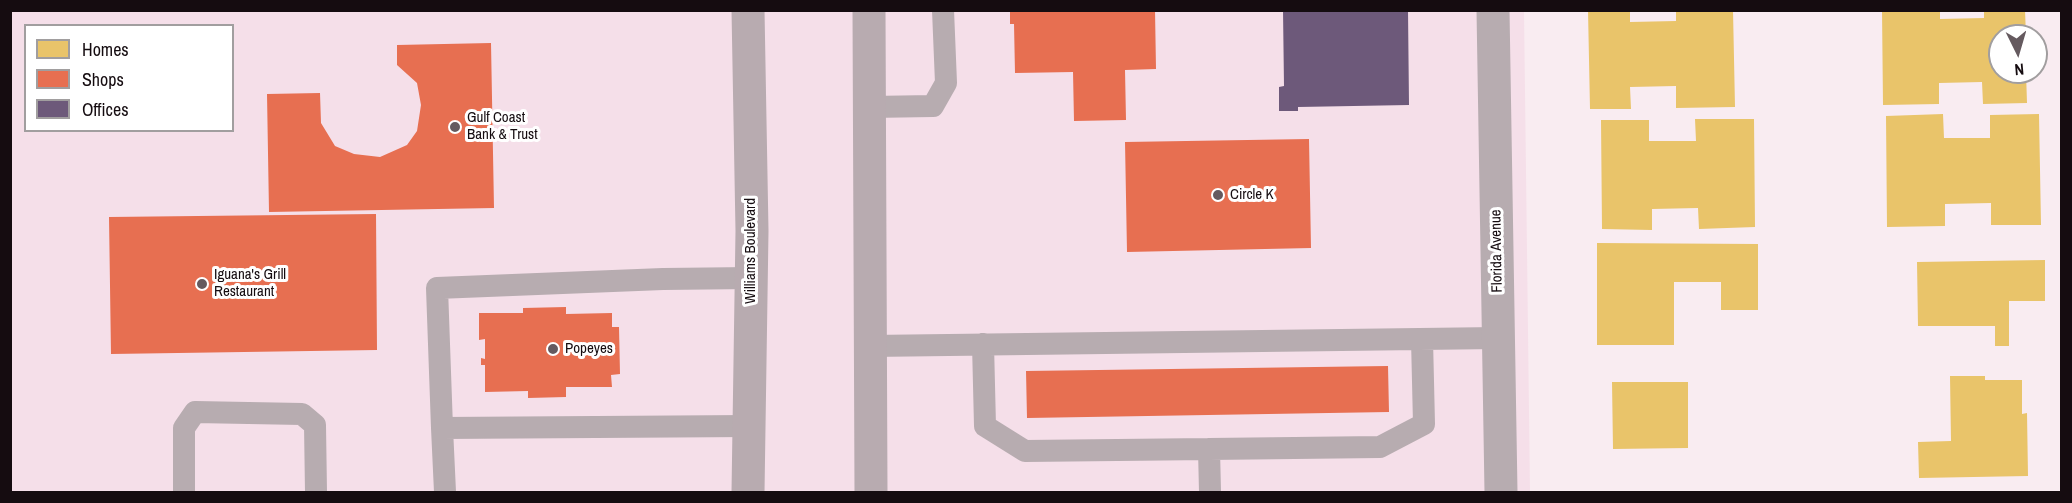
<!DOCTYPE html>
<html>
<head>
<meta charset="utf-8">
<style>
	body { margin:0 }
	#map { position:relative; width:2072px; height:503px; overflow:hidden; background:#f9ecf1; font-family:"Archivo Narrow",sans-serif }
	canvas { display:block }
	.frame { position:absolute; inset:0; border:12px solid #150c10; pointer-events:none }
	.legend { position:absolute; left:24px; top:24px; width:210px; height:108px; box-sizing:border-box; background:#fff; border:2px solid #a19e9f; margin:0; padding:8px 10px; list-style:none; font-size:18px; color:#150c10 }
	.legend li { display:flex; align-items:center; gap:12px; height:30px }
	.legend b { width:30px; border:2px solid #a19e9f }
	.north { position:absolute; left:1988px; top:24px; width:60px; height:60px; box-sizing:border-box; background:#fff; border:2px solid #a19e9f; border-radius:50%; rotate:175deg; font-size:16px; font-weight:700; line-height:24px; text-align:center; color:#150c10 }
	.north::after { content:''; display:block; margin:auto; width:21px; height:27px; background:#655a5f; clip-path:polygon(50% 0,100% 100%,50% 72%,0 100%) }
</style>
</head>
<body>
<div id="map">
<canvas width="2072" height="503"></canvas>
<div class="frame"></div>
<ul class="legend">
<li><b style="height:16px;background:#e9c46a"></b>Homes</li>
<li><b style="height:16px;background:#e76f51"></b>Shops</li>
<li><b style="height:16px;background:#6d597a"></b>Offices</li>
</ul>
<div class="north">N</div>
</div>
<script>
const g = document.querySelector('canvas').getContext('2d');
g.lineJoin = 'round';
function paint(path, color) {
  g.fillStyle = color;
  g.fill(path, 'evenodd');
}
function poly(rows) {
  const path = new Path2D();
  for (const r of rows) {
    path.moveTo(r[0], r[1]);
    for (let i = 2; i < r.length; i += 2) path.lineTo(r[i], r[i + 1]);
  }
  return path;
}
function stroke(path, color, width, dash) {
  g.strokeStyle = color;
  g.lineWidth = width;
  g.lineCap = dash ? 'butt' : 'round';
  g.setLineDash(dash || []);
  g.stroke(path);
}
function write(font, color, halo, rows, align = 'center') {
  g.font = font + ' "Archivo Narrow",sans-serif';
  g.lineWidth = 6;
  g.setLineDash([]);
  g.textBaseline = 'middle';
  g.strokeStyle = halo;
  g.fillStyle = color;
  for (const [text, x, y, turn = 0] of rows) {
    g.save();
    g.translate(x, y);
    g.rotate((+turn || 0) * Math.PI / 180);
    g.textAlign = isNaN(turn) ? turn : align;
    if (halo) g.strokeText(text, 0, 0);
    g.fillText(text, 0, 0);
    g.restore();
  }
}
paint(poly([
	[10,11,1524,11,1530,492,11,492],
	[26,26,232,26,232,130,26,130]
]), '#f5dfe9');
paint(poly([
	[1588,10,1630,10,1630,22,1676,21,1676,10,1733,10,1735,107,1676,108,1676,86,1630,87,1631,109,1590,109],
	[1882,10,1940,10,1940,19,1984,18,1984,10,2025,10,2026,36,2000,36,2000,72,2026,72,2027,103,1983,104,1982,82,1939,83,1939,104,1883,105],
	[1943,114,1944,138,1990,138,1990,115,2039,114,2041,225,1991,225,1991,203,1945,204,1945,226,1887,227,1886,116],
	[1695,119,1754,119,1755,227,1699,229,1698,208,1652,209,1652,230,1602,229,1601,120,1649,120,1649,141,1696,141],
	[1597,243,1758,244,1758,310,1721,310,1721,282,1674,282,1674,345,1597,345],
	[2045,260,2045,301,2009,301,2009,346,1995,346,1995,326,1918,326,1917,262],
	[1950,376,1985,376,1985,380,2022,380,2022,414,2027,413,2028,476,1919,478,1918,442,1951,441],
	[1612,382,1688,382,1688,448,1613,449]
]), '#e9c46a');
paint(poly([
	[1010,10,1155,10,1156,69,1125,70,1126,120,1074,121,1073,72,1015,73,1014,24,1010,24],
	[491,43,494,208,269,212,267,94,320,93,321,123,335,146,354,154,380,157,407,145,417,131,421,105,417,83,397,65,397,45],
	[1309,139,1311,248,1127,252,1125,142],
	[376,214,377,350,111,354,109,217],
	[566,307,566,314,612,313,612,327,619,327,620,374,611,375,612,387,566,387,566,397,528,398,528,391,485,392,485,365,481,365,481,358,485,359,485,339,479,340,479,313,523,313,523,308],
	[1388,366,1389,412,1027,418,1026,371]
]), '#e76f51');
paint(poly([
	[1283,10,1408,10,1409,105,1298,107,1298,111,1279,111,1279,87,1284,86]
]), '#6d597a');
stroke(poly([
	[870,107,933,106,946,83,943,10],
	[983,344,985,426,1025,451,1209,449,1380,447,1424,424,1422,339],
	[870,346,1498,338],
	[749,426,442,428,437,288,663,279,751,278],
	[442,428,445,492],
	[1209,449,1210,492],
	[184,492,184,428,195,412,302,414,315,425,316,492]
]), '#b7acb0', 22);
stroke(poly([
	[1493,10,1501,492]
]), '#b7acb0', 33);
stroke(poly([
	[748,10,752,231,748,492],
	[869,10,871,492]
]), '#b8abb0', 33);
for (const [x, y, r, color] of [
	[455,127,6,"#655a5f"],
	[1218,195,6,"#655a5f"],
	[202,284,6,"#655a5f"],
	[553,349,6,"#655a5f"]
]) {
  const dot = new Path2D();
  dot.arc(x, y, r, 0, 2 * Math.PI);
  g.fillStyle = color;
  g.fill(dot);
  stroke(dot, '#fff', 2);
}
write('15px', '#150c10', '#fff', [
	["Gulf Coast",467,118],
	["Bank & Trust",467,135],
	["Circle K",1230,195],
	["Iguana's Grill",214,275],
	["Restaurant",214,292],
	["Popeyes",565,349]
], 'left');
write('15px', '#150c10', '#fff', [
	["Williams Boulevard",751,251,-90],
	["Florida Avenue",1497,251,-91]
]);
</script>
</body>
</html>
